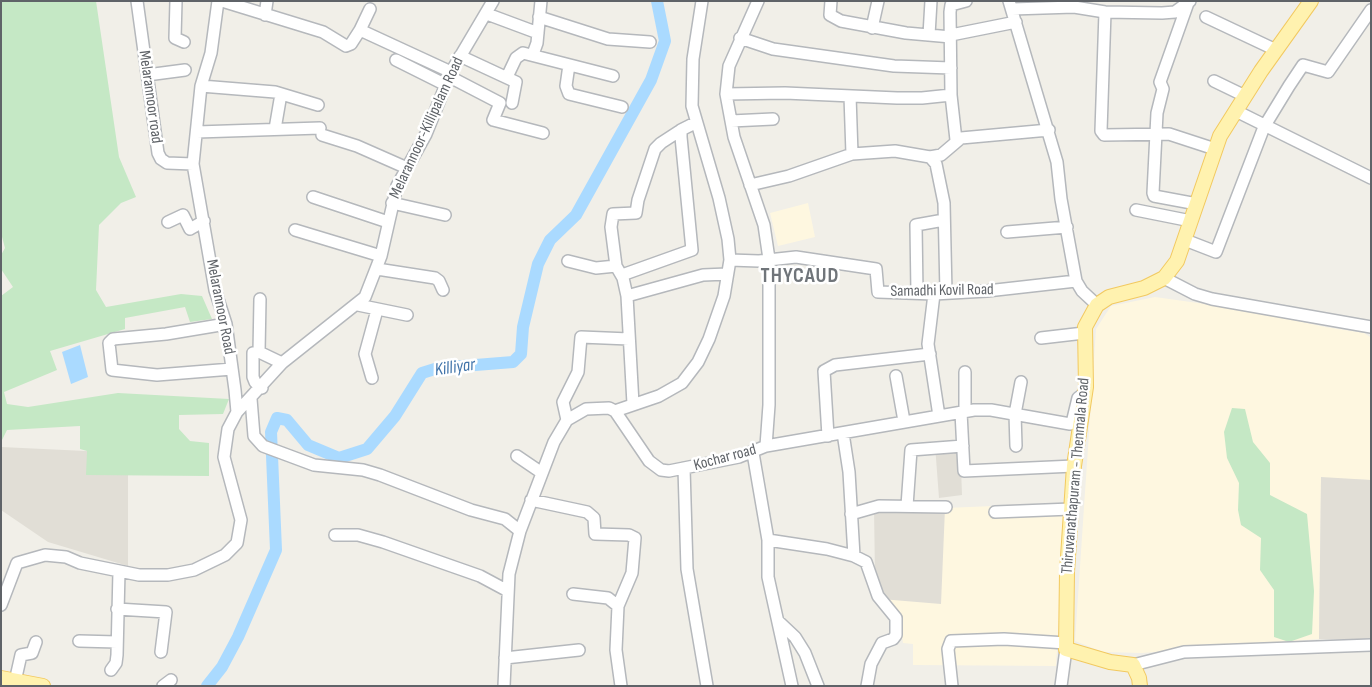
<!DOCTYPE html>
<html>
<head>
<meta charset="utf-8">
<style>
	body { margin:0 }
	#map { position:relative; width:1372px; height:687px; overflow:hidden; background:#f1efe8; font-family:"Sofia Sans Condensed",sans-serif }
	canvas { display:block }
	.frame { position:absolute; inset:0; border:2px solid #5f6368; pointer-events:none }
</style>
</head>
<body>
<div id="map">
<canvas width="1372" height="687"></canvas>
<div class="frame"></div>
</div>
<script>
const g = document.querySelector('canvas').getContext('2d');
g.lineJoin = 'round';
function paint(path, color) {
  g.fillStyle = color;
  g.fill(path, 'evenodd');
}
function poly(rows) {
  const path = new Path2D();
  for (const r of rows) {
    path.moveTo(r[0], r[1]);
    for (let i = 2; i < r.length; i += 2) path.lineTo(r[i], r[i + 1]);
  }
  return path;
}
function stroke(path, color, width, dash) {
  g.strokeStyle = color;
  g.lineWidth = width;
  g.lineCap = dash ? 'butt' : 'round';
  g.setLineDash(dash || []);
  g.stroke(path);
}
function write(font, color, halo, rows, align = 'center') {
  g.font = font + ' "Sofia Sans Condensed",sans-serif';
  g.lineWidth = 5;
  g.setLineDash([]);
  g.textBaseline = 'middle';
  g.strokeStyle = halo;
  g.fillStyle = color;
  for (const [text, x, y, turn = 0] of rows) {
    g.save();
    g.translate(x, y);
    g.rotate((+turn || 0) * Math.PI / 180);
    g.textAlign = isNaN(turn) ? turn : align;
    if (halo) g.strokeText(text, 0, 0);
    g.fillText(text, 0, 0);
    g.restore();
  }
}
paint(poly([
	[808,203,815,237,778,246,770,213],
	[1155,297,1248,310,1325,327,1364,333,1370,337,1371,480,1321,478,1319,639,1142,653,1103,652,1075,641,1096,329,1111,306],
	[1066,503,1056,666,913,665,913,644,903,643,898,610,881,599,945,508]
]), '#fef7e0');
paint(poly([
	[960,440,962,495,939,498,935,445],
	[1,447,128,453,128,566,48,542,1,510],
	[1321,477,1371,480,1371,640,1319,639],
	[945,508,941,604,881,599,875,575,874,509]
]), '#e1ded6');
paint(poly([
	[1,1,96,1,119,157,136,197,121,203,99,225,96,290,106,307,181,294,202,296,212,319,190,322,185,307,125,318,125,329,50,351,57,370,4,392,7,404,28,407,118,393,229,399,223,414,179,415,179,429,190,441,209,443,209,476,86,475,87,451,80,449,80,426,7,430,1,442,1,296,13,287,1,269,1,255,5,248,1,233],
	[1232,408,1245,409,1253,442,1270,463,1270,495,1307,514,1314,591,1312,634,1289,642,1274,637,1274,590,1260,570,1261,538,1241,525,1238,510,1239,483,1227,458,1224,432]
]), '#c5e8c5');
paint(poly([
	[80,345,88,377,71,384,62,352]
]), '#aadaff');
stroke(poly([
	[207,686,222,667,238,637,276,550,271,432,277,418,287,420,308,445,339,458,367,449,395,416,422,373,438,368,513,362,521,354,523,327,538,264,550,240,576,215,651,80,665,41,657,1]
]), '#aadaff', 12);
const minor = poly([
	[137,1,158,153,161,159,167,163,193,164],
	[176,1,175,38,184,42],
	[222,1,323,32,346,46,351,44,360,30],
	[758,1,729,66,726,94,734,137,764,225,769,259,769,405,766,446],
	[831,1,830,15,841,21,906,33,951,37],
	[1009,1,1057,162,1061,199,1076,281,1082,291,1097,305],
	[1188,3,1160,82,1163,89,1157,113,1153,193,1154,196,1197,204],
	[370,9,360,30,451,72],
	[1012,9,1074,7,1105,12,1162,13,1175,12,1190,1],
	[1105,12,1101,131,1104,135,1169,134,1215,149],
	[487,14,538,33],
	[265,15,267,1],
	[539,17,608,39,650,42],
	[1206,17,1276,50],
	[872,28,878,1],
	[929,35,931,1],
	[951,35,1016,22],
	[740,38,773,49,894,66,951,68],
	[533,54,537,43,541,1],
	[460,56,516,82,512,103],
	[396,60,446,85],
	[569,65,566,86,569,94,622,107],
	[147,75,185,70],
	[450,77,500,103,493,120,543,133],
	[507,77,516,58,523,53,613,76],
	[1214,81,1245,96],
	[201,86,275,92,318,105],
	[726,94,785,93,897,98,922,98,951,95],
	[850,96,852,154],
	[1236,111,1371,178],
	[731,121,773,119],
	[275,129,281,94],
	[197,132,320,128],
	[322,135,357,146,407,168],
	[956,140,951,95,950,12,951,5,966,1],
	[930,157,936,164,944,203,946,293],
	[750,185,789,176,852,154,895,151,930,157,941,155,961,138,1049,130],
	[313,197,388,222],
	[392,203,445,215],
	[1136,210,1191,221],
	[168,222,183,215,190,229,204,221],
	[295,230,381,256],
	[1007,232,1067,227],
	[1185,240,1216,252,1264,127,1289,86,1303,65,1328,72,1371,10],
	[730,260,759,261,796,257,876,269,878,292,934,294,987,291,1076,281],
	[568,261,596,268,616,266,623,278,627,296,633,404],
	[616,266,611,227,613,214,636,213,638,200,655,149,661,143,681,130],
	[377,269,435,278,439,281,443,290],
	[622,275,692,250,681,137,681,130,695,123],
	[1164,278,1195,294,1212,299,1371,327],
	[917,293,916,225,944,220],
	[934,294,928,344,939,416],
	[627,296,703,275,727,274],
	[260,299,259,352,282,363],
	[358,305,407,315],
	[226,324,166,334,113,339,109,343,112,370,157,375,232,369],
	[1041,338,1084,333],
	[259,352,253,353,253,377,255,382,262,388],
	[965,372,965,411],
	[896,376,904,421],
	[372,378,365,354,377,310],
	[251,399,254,436,263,446,314,465,363,470,380,475,471,510,505,519,520,531],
	[615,411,659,396,682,383,698,362,709,339,724,296,730,260,728,239,719,198,692,106,693,59,702,1],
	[237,412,282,363,365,297,381,256,397,186,426,134,451,72,493,1],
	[961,412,964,471,1074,466],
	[567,420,563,402,578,372,581,337,629,339],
	[843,433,849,472,854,556],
	[828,436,824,371,835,365,930,354],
	[1016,446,1015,414,1021,382],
	[753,453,768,540,768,577,792,686],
	[517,456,542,473],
	[684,468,687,569,707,686],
	[531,500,587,512,594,518,595,534,629,535,635,538,632,573,618,606,616,650,621,686],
	[907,506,911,450,963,446],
	[995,512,1071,509],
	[851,514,879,506,946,507],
	[335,535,358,535,383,542,480,576,508,591],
	[768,540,827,549,854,556,866,562,878,596,896,618,896,635,893,639,882,643,871,664,867,686],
	[573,594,608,598,618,606],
	[1,605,17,563,45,555,66,557,80,563,139,575,168,575,194,570,225,555,237,543,241,520,224,457,228,429,237,412,235,390,226,324,215,290,193,164,201,86,211,53,218,1],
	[117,609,166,612,161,652],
	[778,621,795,637,805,653,818,686],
	[79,641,117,642],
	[505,658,579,650],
	[1133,665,1184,652,1371,645],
	[111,670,116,663,117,655,119,571],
	[14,686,21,655,32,653,36,642],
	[163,686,171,680],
	[504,686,509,574,520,531,554,442,567,420,586,409,609,408,615,411,649,461,661,470,669,471,739,457,766,446,974,410,991,410,1070,424,1072,423,1078,398,1082,395],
	[952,686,948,649,951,641,1004,639,1066,643],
	[1061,686,1066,649]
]);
const major = poly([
	[1,678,43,686],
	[1140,686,1139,678,1133,665,1110,662,1066,649,1067,572,1074,466,1086,387,1085,327,1097,305,1109,297,1144,288,1164,278,1177,261,1220,136,1261,71,1311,1]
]);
stroke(minor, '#b5b8bc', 14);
stroke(major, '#f2c960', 16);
stroke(minor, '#fff', 11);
stroke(major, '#fff2af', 14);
write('16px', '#5f6368', '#fff', [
	["Melarannoor road",150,97,82],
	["Melarannoor-Killipalam Road",427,128,-65],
	["Samadhi Kovil Road",942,291,-1],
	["Melarannoor Road",220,307,79],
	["Kochar road",725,458,-15],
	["Thiruvanathapuram - Thenmala Road",1076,476,-85]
]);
write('italic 18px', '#4174aa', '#fff', [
	["Killiyar",455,368,-8]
]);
g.letterSpacing = '1px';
write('bold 21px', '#70757a', '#fff', [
	["THYCAUD",800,277]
]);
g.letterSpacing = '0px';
</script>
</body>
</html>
